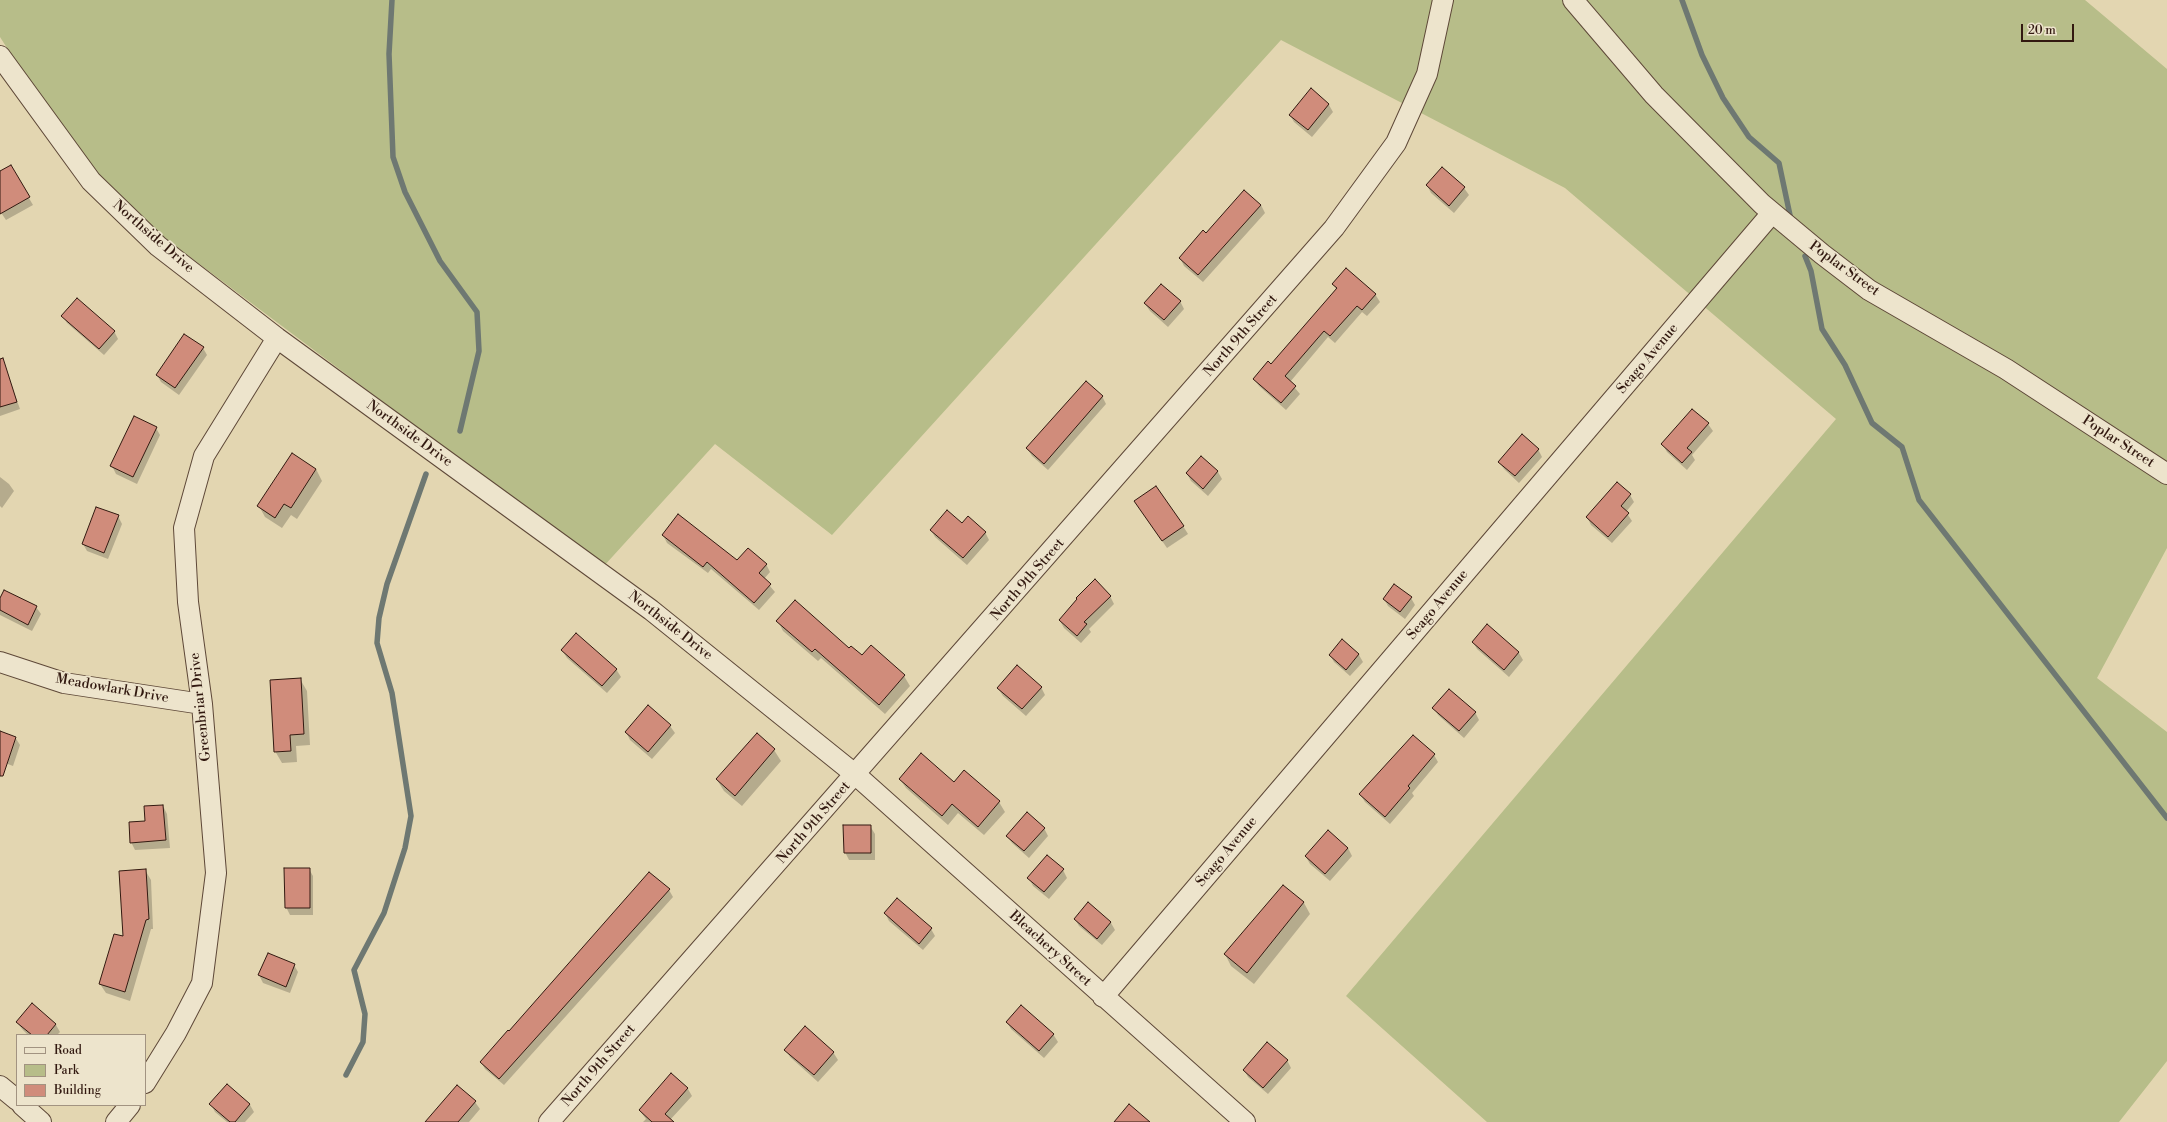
<!DOCTYPE html>
<html>
<head>
<meta charset="utf-8">
<style>
	body { margin:0 }
	#map { position:relative; width:2167px; height:1122px; overflow:hidden; background:#e3d6b1; font-family:"Libre Bodoni",serif }
	canvas { display:block }
	.legend { position:absolute; left:16px; top:1034px; width:130px; height:72px; box-sizing:border-box; background:#ede4cc; border:1px solid #a29381; margin:0; padding:5px 7px; list-style:none; font-size:12px; color:#321910 }
	.legend li { display:flex; align-items:center; gap:8px; height:20px }
	.legend b { width:20px; border:1px solid #a29381 }
	.scale { position:absolute; left:2021px; top:24px; width:53px; height:18px; box-sizing:border-box; border:2px solid #321910; border-top:0; padding-left:5px; font-size:12px; line-height:14px; white-space:nowrap; color:#321910; -webkit-text-stroke:3px #ede4cc; paint-order:stroke }
</style>
</head>
<body>
<div id="map">
<canvas width="2167" height="1122"></canvas>
<ul class="legend">
<li><b style="height:5px;background:#ede4cc"></b>Road</li>
<li><b style="height:11px;background:#b7bd89"></b>Park</li>
<li><b style="height:11px;background:#d08c7b"></b>Building</li>
</ul>
<div class="scale">20 m</div>
</div>
<script>
const g = document.querySelector('canvas').getContext('2d');
g.lineJoin = 'round';
function paint(path, color) {
  g.fillStyle = color;
  g.fill(path, 'evenodd');
}
function poly(rows) {
  const path = new Path2D();
  for (const r of rows) {
    path.moveTo(r[0], r[1]);
    for (let i = 2; i < r.length; i += 2) path.lineTo(r[i], r[i + 1]);
  }
  return path;
}
function stroke(path, color, width, dash) {
  g.strokeStyle = color;
  g.lineWidth = width;
  g.lineCap = dash ? 'butt' : 'round';
  g.setLineDash(dash || []);
  g.stroke(path);
}
function write(font, color, halo, rows, align = 'center') {
  g.font = font + ' "Libre Bodoni",serif';
  g.lineWidth = 3.5;
  g.setLineDash([]);
  g.textBaseline = 'middle';
  g.strokeStyle = halo;
  g.fillStyle = color;
  for (const [text, x, y, turn = 0] of rows) {
    g.save();
    g.translate(x, y);
    g.rotate((+turn || 0) * Math.PI / 180);
    g.textAlign = isNaN(turn) ? turn : align;
    if (halo) g.strokeText(text, 0, 0);
    g.fillText(text, 0, 0);
    g.restore();
  }
}
paint(poly([
	[0,0,2085,0,2167,69,2167,548,2097,678,2167,732,2167,1061,2119,1122,1487,1122,1346,996,1836,419,1565,188,1281,40,832,535,715,444,603,567,94,185,0,37]
]), '#b7bd89');
paint(poly([
	[1311,90,1329,105,1333,112,1312,137,1294,122,1290,115],
	[10,166,33,205,6,220,0,211,0,172],
	[1442,168,1464,188,1469,195,1454,213,1431,193,1427,185],
	[1261,205,1265,213,1203,282,1184,266,1180,258],
	[1333,284,1375,294,1380,302,1367,316,1362,312,1335,343,1328,337,1290,382,1300,394,1286,410,1259,386,1254,379,1271,365,1336,289],
	[1180,301,1184,309,1168,327,1150,311,1145,304],
	[63,316,114,331,118,339,104,355,67,323],
	[203,348,207,355,179,395,161,382,157,375],
	[8,376,20,409,0,416,0,379],
	[1102,396,1106,404,1048,470,1032,456,1027,448],
	[1708,424,1713,431,1692,455,1695,460,1687,470,1667,452,1663,445],
	[156,428,160,435,137,484,116,474,112,466],
	[1538,449,1542,457,1519,483,1504,469,1499,462],
	[1201,457,1218,472,1222,479,1208,496,1191,481,1187,474],
	[316,469,322,481,297,519,291,515,282,528,265,517,259,506],
	[0,477,9,484,14,491,2,508,0,506],
	[1630,495,1634,502,1626,512,1632,521,1612,543,1591,525,1587,517],
	[1140,509,1183,526,1188,534,1167,548],
	[118,516,122,524,108,559,87,551,83,544],
	[931,530,985,532,989,540,967,565,935,537],
	[663,535,738,561,766,564,770,572,764,579,775,592,759,610,711,569,708,573,667,543],
	[1110,596,1114,604,1089,629,1091,632,1081,643,1064,628,1060,621],
	[1411,598,1415,605,1405,619,1388,606,1384,599],
	[0,600,36,607,41,614,32,631,0,615],
	[778,621,849,649,904,676,910,686,885,714,821,658,818,661,783,631],
	[1487,626,1519,653,1523,660,1509,677,1477,649,1473,642],
	[1342,641,1359,655,1363,662,1350,676,1334,662,1330,655],
	[562,650,616,669,621,677,607,693,567,658],
	[300,679,307,691,310,745,296,746,297,762,282,763,275,751],
	[1041,687,1045,695,1026,716,1003,696,998,688],
	[648,706,670,726,675,733,652,759,630,740,626,732],
	[1434,708,1475,712,1479,720,1464,738,1438,715],
	[0,732,15,737,20,745,13,766,0,761],
	[774,750,781,761,742,806,724,791,717,780],
	[1434,755,1438,762,1412,793,1414,796,1390,824,1365,802,1360,794],
	[964,772,999,802,1005,812,984,835,958,813,948,825,906,788,900,779,954,783],
	[163,806,167,814,170,848,135,850,131,842],
	[870,826,875,834,875,860,849,860,845,852],
	[1044,828,1048,836,1029,858,1012,843,1007,836],
	[1328,831,1348,848,1352,856,1330,881,1310,864,1306,857],
	[1047,857,1063,870,1067,878,1049,899,1033,886,1029,878],
	[309,869,313,876,313,915,290,915,286,907],
	[145,870,151,880,153,929,151,929,130,1001,106,993,100,984,124,937],
	[649,873,669,890,673,897,504,1085,485,1069,481,1062,509,1033],
	[1283,886,1304,903,1310,914,1254,984,1231,966,1225,954],
	[1088,904,1111,923,1115,930,1102,945,1079,926,1075,919],
	[885,913,931,929,935,936,923,950,889,921],
	[294,965,298,972,290,993,263,983,259,975],
	[32,1005,56,1025,60,1032,57,1035,28,1035,22,1029,17,1022],
	[1007,1022,1053,1034,1058,1042,1044,1058,1011,1029],
	[786,1050,833,1052,838,1060,818,1082,790,1057],
	[1287,1060,1291,1068,1268,1094,1248,1077,1244,1070],
	[227,1085,250,1105,254,1112,245,1122,227,1122,215,1112,211,1104],
	[457,1086,475,1102,480,1109,469,1122,429,1122],
	[688,1089,692,1096,670,1120,671,1122,643,1122,646,1119,640,1111]
]), '#0003');
stroke(poly([
	[392,0,389,54,393,157,405,192,440,261,477,312,479,351,460,431],
	[1682,0,1702,55,1723,98,1749,137,1779,163,1791,220],
	[1805,256,1811,271,1822,329,1845,365,1872,423,1902,447,1919,500,2167,818],
	[346,1075,363,1042,365,1014,354,970,384,913,405,848,411,816,392,693,377,643,379,618,387,584,426,474]
]), '#6e7872', 5.5);
const building = poly([
	[1311,88,1329,104,1308,130,1289,115,1311,88],
	[11,165,30,197,0,214,0,171,11,165],
	[1442,167,1465,187,1449,206,1426,185,1442,167],
	[1244,190,1261,205,1198,275,1179,258,1203,230,1206,233,1244,190],
	[1346,268,1376,294,1362,310,1357,306,1330,336,1324,331,1285,376,1296,386,1281,403,1253,379,1268,361,1271,364,1337,288,1332,284,1346,268],
	[1161,284,1181,301,1164,320,1144,303,1161,284],
	[77,298,115,331,99,349,61,316,77,298],
	[184,334,204,347,175,388,156,375,184,334],
	[3,358,17,402,0,407,0,359,3,358],
	[1086,381,1103,396,1044,464,1026,448,1086,381],
	[1692,409,1709,423,1687,448,1692,452,1682,463,1661,444,1692,409],
	[134,416,157,427,133,477,110,466,134,416],
	[1522,434,1539,449,1515,476,1498,462,1522,434],
	[292,453,316,469,291,508,284,504,275,518,257,506,292,453],
	[1201,456,1218,471,1203,489,1186,473,1201,456],
	[1617,482,1631,494,1621,506,1629,513,1608,537,1586,517,1617,482],
	[1156,486,1184,526,1162,541,1134,501,1156,486],
	[96,507,119,515,104,553,82,544,96,507],
	[947,510,962,523,968,516,986,532,963,558,930,530,947,510],
	[678,514,737,560,748,548,767,564,759,573,771,584,754,603,707,562,703,567,662,535,678,514],
	[1095,579,1111,596,1084,622,1087,624,1077,636,1059,620,1077,599,1076,598,1095,579],
	[1394,584,1412,597,1400,612,1383,599,1394,584],
	[4,590,37,606,28,625,0,610,0,598,4,590],
	[795,600,849,648,851,646,862,655,871,645,905,675,879,705,815,649,812,652,776,621,795,600],
	[1487,624,1519,652,1504,670,1472,642,1487,624],
	[576,633,617,669,602,686,561,650,576,633],
	[1342,639,1359,654,1346,670,1329,655,1342,639],
	[1017,665,1042,687,1022,709,997,688,1017,665],
	[301,678,304,734,290,735,291,751,274,752,270,680,301,678],
	[1449,689,1476,712,1459,731,1432,708,1449,689],
	[648,705,671,725,648,752,625,732,648,705],
	[0,731,16,737,3,776,0,776,0,731],
	[757,733,775,749,735,796,716,779,757,733],
	[1413,735,1435,754,1408,786,1410,788,1385,817,1359,794,1413,735],
	[921,753,954,782,964,770,1000,801,978,827,952,804,942,816,899,779,921,753],
	[163,805,166,840,130,843,129,822,145,821,144,806,163,805],
	[1027,812,1045,828,1024,851,1006,836,1027,812],
	[843,825,871,825,871,853,844,853,843,825],
	[1328,830,1348,848,1325,874,1305,856,1328,830],
	[1047,855,1064,869,1044,892,1027,878,1047,855],
	[284,868,310,868,310,908,285,908,284,868],
	[146,869,149,919,146,920,125,992,99,984,114,934,123,936,119,871,146,869],
	[649,872,670,889,499,1079,480,1062,508,1030,509,1031,649,872],
	[1283,885,1304,902,1247,973,1224,954,1283,885],
	[897,898,932,928,919,944,884,913,897,898],
	[1088,902,1111,922,1097,939,1074,919,1088,902],
	[268,953,295,964,286,987,258,975,268,953],
	[32,1003,56,1024,47,1035,32,1035,16,1022,32,1003],
	[1021,1005,1054,1034,1039,1051,1006,1022,1021,1005],
	[805,1026,834,1052,814,1075,784,1050,805,1026],
	[1267,1042,1288,1060,1263,1088,1243,1070,1267,1042],
	[671,1073,688,1088,665,1114,674,1122,652,1122,639,1110,671,1073],
	[227,1084,250,1104,235,1122,230,1122,209,1104,227,1084],
	[457,1085,476,1101,458,1122,425,1122,457,1085],
	[1129,1104,1150,1122,1114,1122,1129,1104]
]);
paint(building, '#d08c7b');
stroke(building, '#321910', 1);
const minor = poly([
	[1573,0,1654,95,1762,204,1822,254,1869,290,2006,369,2167,474],
	[0,56,91,181,158,246,277,338,651,610,856,775,1245,1122],
	[0,662,64,683,202,704],
	[1103,997,1772,213],
	[145,1083,176,1033,202,983,216,873,202,704,188,602,184,528,204,456,277,338],
	[0,1086,17,1100],
	[22,1105,41,1122],
	[116,1122,130,1105],
	[549,1122,1334,228,1396,143,1427,74,1443,0]
]);
stroke(minor, '#5e4838', 22);
stroke(minor, '#ede4cc', 20);
write('14px', '#321910', '#ede4cc', [
	["Northside Drive",153,237,41],
	["Poplar Street",1844,269,36],
	["North 9th Street",1241,336,-49],
	["Seago Avenue",1648,359,-50],
	["Northside Drive",409,434,36],
	["Poplar Street",2118,442,33],
	["North 9th Street",1028,580,-49],
	["Seago Avenue",1438,605,-50],
	["Northside Drive",670,626,38],
	["Meadowlark Drive",112,689,10],
	["Greenbriar Drive",201,707,-96],
	["North 9th Street",814,823,-49],
	["Seago Avenue",1227,852,-50],
	["Bleachery Street",1050,949,42],
	["North 9th Street",599,1066,-49]
]);
</script>
</body>
</html>
